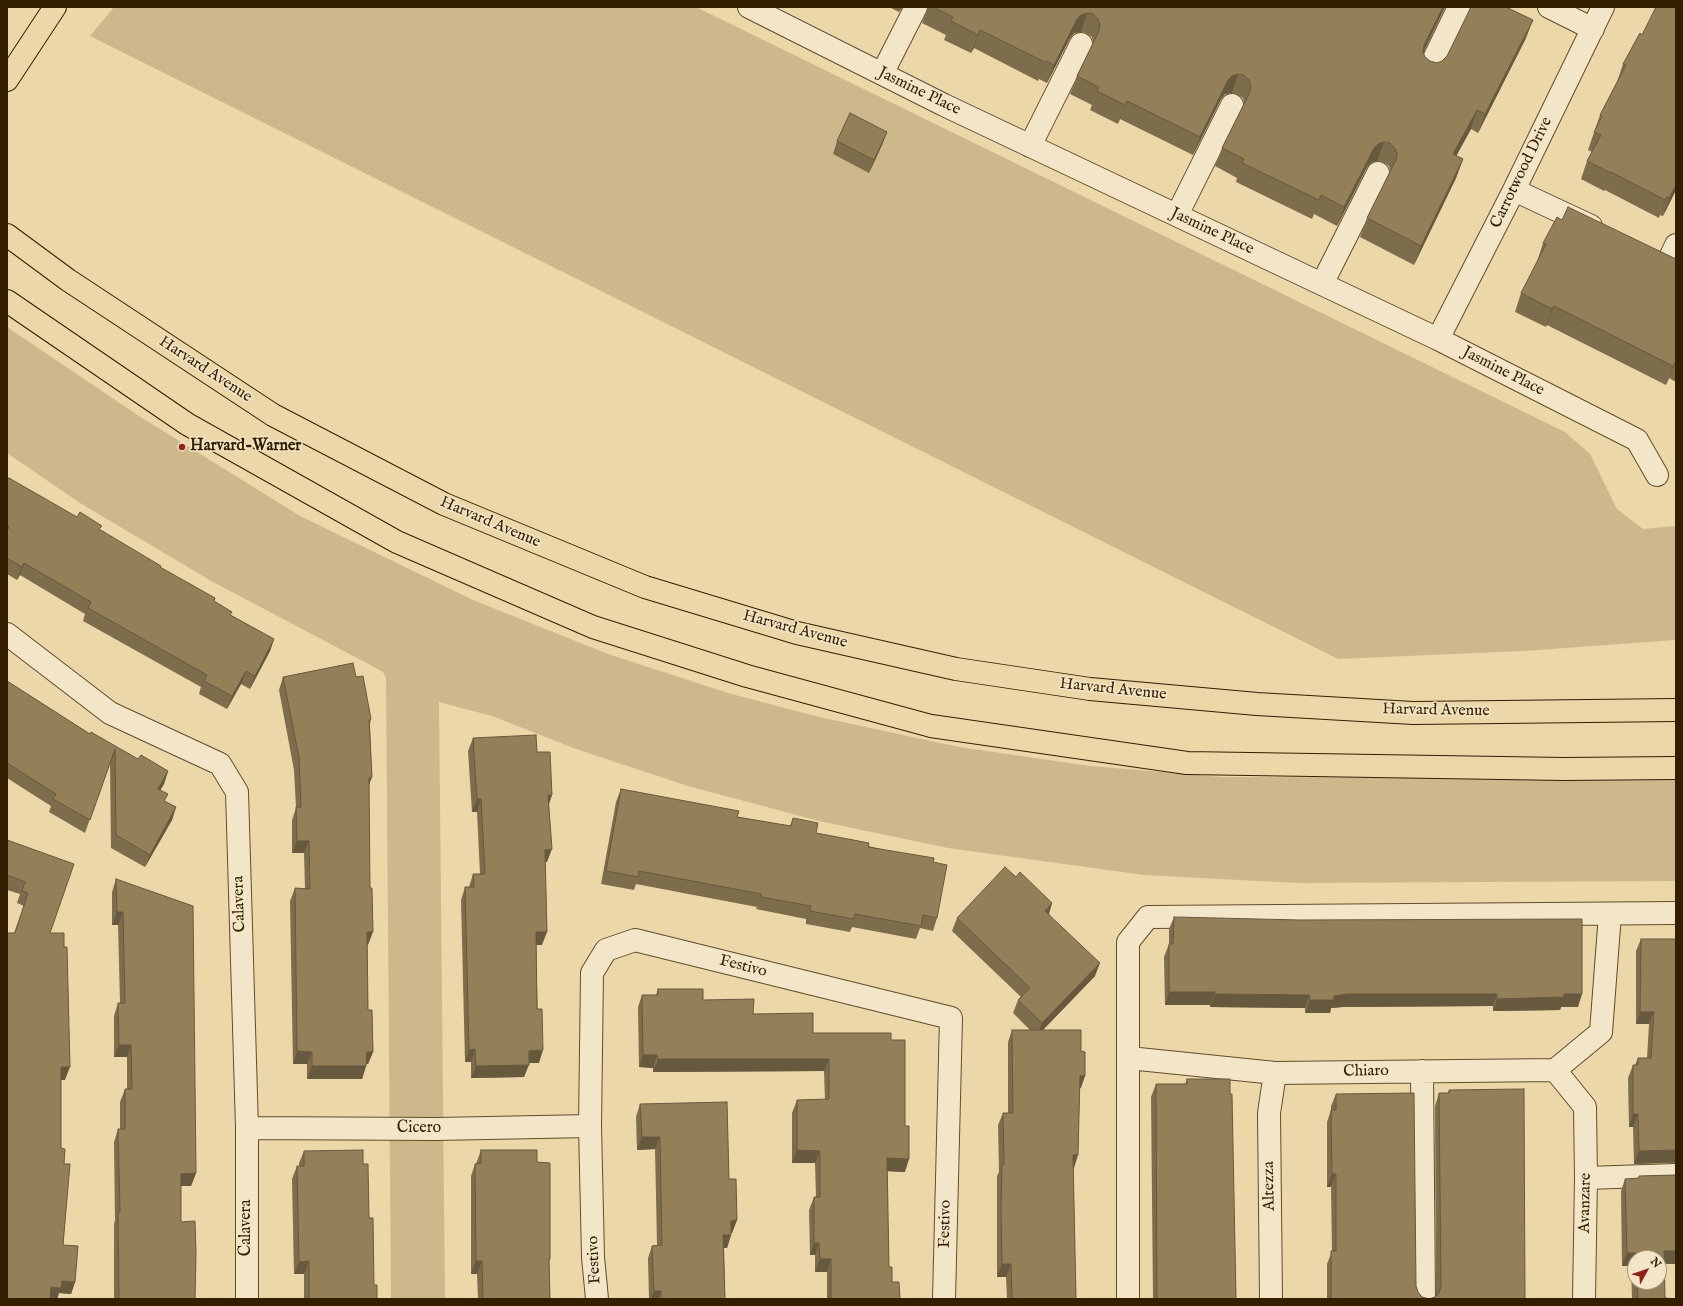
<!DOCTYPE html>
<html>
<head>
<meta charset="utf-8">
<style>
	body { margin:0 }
	#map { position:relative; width:1683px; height:1306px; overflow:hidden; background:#ecd7a9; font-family:"IM FELL English",serif }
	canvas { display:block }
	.frame { position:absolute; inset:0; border:8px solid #331f00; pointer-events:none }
	.north { position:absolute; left:1627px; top:1250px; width:40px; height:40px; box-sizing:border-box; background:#f3e5c7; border:1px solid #a69677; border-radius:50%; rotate:50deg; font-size:11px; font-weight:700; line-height:16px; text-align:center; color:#331f00 }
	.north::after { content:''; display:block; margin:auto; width:14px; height:18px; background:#8f2418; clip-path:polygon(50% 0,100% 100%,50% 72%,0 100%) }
</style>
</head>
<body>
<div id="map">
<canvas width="1683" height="1306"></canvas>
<div class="frame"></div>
<div class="north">N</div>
</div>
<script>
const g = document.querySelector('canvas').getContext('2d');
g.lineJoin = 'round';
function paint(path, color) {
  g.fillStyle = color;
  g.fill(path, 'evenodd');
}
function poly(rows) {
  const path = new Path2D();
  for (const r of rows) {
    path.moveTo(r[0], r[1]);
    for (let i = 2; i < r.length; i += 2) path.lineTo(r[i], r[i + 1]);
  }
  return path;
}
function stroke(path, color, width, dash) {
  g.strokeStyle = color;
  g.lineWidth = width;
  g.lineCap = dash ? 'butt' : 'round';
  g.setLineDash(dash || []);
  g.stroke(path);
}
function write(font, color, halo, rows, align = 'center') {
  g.font = font + ' "IM FELL English",serif';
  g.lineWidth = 3;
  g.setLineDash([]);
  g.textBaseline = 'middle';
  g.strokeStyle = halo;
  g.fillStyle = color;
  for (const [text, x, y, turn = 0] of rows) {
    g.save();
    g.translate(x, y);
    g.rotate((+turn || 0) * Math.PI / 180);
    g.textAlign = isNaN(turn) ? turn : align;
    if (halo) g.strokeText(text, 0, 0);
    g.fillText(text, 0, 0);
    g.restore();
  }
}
paint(poly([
	[114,7,696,7,1565,432,1590,454,1617,509,1643,529,1676,526,1676,640,1524,651,1338,659,90,36],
	[7,327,139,416,300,516,473,600,608,654,728,693,819,717,959,747,1090,766,1222,777,1676,778,1676,881,1297,883,1144,875,948,848,819,821,688,786,576,749,492,716,439,702,445,1299,391,1299,386,678,383,672,376,668,213,582,80,503,7,453]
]), '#cdb88c');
const minor = poly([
	[749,7,944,105,1438,339,1637,440,1657,475],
	[1549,7,1593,29],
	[1429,69,1459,7],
	[882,74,916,7],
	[1030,146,1081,44],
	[1514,190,1591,226],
	[1177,215,1232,105],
	[1668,262,1676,245],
	[1322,284,1378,173],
	[1438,339,1514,190,1603,7],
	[7,634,110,713,220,764,237,792,247,1128,247,1299],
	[1129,1058,1275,1073,1555,1070,1585,1107,1586,1178,1584,1299],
	[1555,1070,1601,1032,1610,914],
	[1422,1071,1424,1299],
	[247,1128,436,1129,590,1126],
	[1586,1178,1676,1175],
	[597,1299,593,1257,590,1126,592,973,606,950,635,940,951,1018,944,1299],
	[1128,1299,1128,942,1148,917,1676,913],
	[1271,1299,1269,1113,1275,1073]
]);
const major = poly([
	[7,80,55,7],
	[7,235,68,280,273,415,444,504,645,587,797,633,956,669,1090,689,1257,704,1413,713,1676,710],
	[7,301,187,424,397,542,593,627,747,676,931,726,1187,763,1564,769,1676,768]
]);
stroke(minor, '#614d2a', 24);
stroke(major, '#331f00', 24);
stroke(minor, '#f3e5c7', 22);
stroke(major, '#ecd7a9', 22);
paint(poly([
	[889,7,903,7,899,12],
	[928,7,1445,7,1423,52,1425,57,1430,61,1437,63,1526,38,1478,133,1471,129,1456,156,1463,159,1456,178,1414,265,1360,237,1367,218,1390,171,1389,166,1383,162,1377,161,1372,162,1367,167,1337,226,1314,214,1312,219,1236,182,1237,178,1215,166,1222,148,1244,104,1243,98,1237,94,1232,93,1225,94,1221,99,1193,155,1120,119,1118,124,1090,110,1092,105,1070,94,1077,76,1093,43,1092,37,1086,33,1081,32,1074,33,1070,38,1047,83,1039,79,1038,81,974,48,971,53,944,40,946,35,922,23],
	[1640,33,1676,190,1663,216,1660,215,1659,218,1605,190,1604,191,1581,179,1587,161,1592,152,1588,150,1600,115,1617,82,1623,64],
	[887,132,882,145,869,173,833,154,837,141],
	[1562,220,1676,259,1676,382,1669,378,1666,385,1547,325,1546,327,1515,312,1521,293,1537,262,1543,243],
	[7,481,100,530,214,602,231,615,274,639,270,651,250,689,241,684,227,709,199,694,201,687,83,621,85,614,20,575,17,580,7,574],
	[283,677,356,677,371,719,370,724,372,777,369,784,368,945,367,945,368,1010,373,1052,368,1064,366,1064,366,1066,362,1079,307,1079,307,1064,293,1064,290,901,295,888,305,889,304,853,292,853,292,820,296,808,294,770,279,690],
	[7,681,90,734,138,759,168,771,164,784,160,790,165,801,176,807,172,820,145,867,111,848,110,762,85,833,49,812,51,806,7,778],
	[473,738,537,752,552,795,549,804,547,862,545,862,542,945,536,945,539,1063,529,1063,524,1077,471,1078,471,1062,465,1062,461,900,465,887,469,887,473,874,480,874,477,812,472,812,468,751],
	[621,789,737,817,790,826,793,818,816,833,933,862,937,918,933,931,920,928,916,939,852,927,850,932,806,924,806,919,756,909,757,907,636,884,634,890,601,884,616,802],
	[7,840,50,933,65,1080,61,1080,61,1148,64,1164,63,1245,75,1282,71,1294,59,1293,57,1299,7,1299,14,933,24,906,17,903,20,894,7,890],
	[1016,877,1052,903,1049,914,1095,976,1043,1030,1081,1088,1079,1088,1074,1168,1073,1168,1076,1299,1007,1299,1006,1277,997,1277,997,1176,999,1172,998,1125,1003,1113,1008,1113,1008,1042,1012,1030,1030,1030,1013,1013,1018,1000,1021,997,952,931,957,918],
	[116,879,196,1173,191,1186,181,1186,181,1222,195,1299,114,1299,114,1224,115,1220,114,1142,118,1129,120,1129,120,1102,125,1089,127,1089,127,1057,114,1057,114,1016,118,1003,120,1003,118,925,112,925,112,892],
	[1174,917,1578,1007,1561,1007,1560,1010,1493,1011,1493,1006,1343,1007,1331,1008,1330,1013,1305,1013,1305,1008,1210,1007,1210,1005,1165,1005,1164,957,1169,944,1169,929],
	[1641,939,1676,939,1676,1163,1634,1164,1633,1127,1629,1127,1628,1078,1633,1065,1635,1065,1638,1058,1647,1058,1649,1024,1636,1024,1636,951],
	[658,989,703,1000,813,1033,891,1040,905,1172,887,1171,889,1267,892,1282,900,1299,827,1299,827,1272,815,1272,815,1255,810,1255,809,1210,814,1197,816,1197,815,1163,792,1163,792,1113,797,1100,825,1100,824,1071,653,1072,653,1068,639,1067,638,1007,642,995,656,995],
	[1187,1079,1230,1094,1236,1299,1153,1299,1151,1097,1156,1084,1185,1084],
	[1449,1090,1525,1299,1529,1299,1327,1299,1327,1264,1332,1251,1331,1187,1327,1187,1327,1122,1331,1110,1331,1106,1336,1094,1416,1286,1418,1292,1422,1297,1429,1299,1435,1297,1436,1296,1435,1106,1439,1093,1448,1093],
	[640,1104,729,1179,737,1220,732,1233,731,1233,731,1235,727,1248,724,1248,725,1299,649,1299,648,1258,652,1246,657,1245,655,1149,637,1150,636,1117],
	[481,1150,537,1162,550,1259,549,1263,550,1299,478,1299,477,1274,471,1274,471,1176,475,1164,476,1164],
	[304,1151,363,1164,369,1218,374,1285,377,1299,304,1299,304,1274,294,1274,292,1179,297,1166,299,1166,299,1163],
	[1676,1175,1676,1264,1664,1264,1665,1298,1676,1299,1632,1299,1631,1266,1622,1266,1621,1191,1625,1179,1639,1178,1639,1176],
	[1635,1258,1659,1258,1659,1282,1635,1282]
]), '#7e6d4c');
paint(poly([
	[1443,7,1445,7,1418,64,1424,45],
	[1087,13,1081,32,1074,33,1070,38,1047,83,1054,65,1077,19,1081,15],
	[1533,20,1526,38,1478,133,1485,114],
	[980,30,974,48,971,53,978,35],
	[1238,74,1232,93,1225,94,1221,99,1193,155,1200,137,1228,80,1232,76],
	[1127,101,1120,119,1118,124,1125,105],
	[1477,110,1471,129,1447,173,1453,154],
	[887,132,882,145,869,173,874,160],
	[1384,142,1377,161,1372,162,1367,167,1337,226,1344,207,1374,148,1378,144],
	[1463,159,1456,178,1414,265,1421,246],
	[1676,185,1676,190,1663,216,1669,198],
	[1667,197,1660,215,1659,218,1665,200],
	[1554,306,1547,325,1546,327,1552,309],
	[1676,360,1669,378,1666,385,1673,366],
	[24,563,20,575,17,580,22,567],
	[274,639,270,651,250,689,255,676],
	[246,671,241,684,227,709,232,696],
	[168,771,164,784,154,801,158,789],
	[372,777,367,790,369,778],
	[548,795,552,795,547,808],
	[477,799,481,799,477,812,472,812],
	[176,807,172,820,145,867,150,855],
	[297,841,309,841,304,853,292,853],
	[552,849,547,862,541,862,545,850],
	[1052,903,1048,916,1045,911],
	[117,912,123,912,118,925,112,925],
	[367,932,373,932,368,945,362,945],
	[536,932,547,932,542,945,532,945],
	[1100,963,1095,976,1037,1036,1042,1023],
	[1169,992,1215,992,1210,1005,1165,1005],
	[1215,994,1309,995,1305,1008,1210,1007],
	[1348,994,1497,994,1493,1006,1343,1007,1331,1008,1330,1013,1305,1013,1310,1000,1334,996],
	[1564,994,1582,994,1578,1007,1561,1007,1560,1010,1493,1011,1497,999],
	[1640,1012,1654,1012,1649,1024,1636,1024],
	[119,1045,131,1045,127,1057,114,1057],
	[475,1049,471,1062,465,1062,469,1050],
	[543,1050,539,1063,524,1063,529,1051],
	[297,1051,312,1052,307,1064,293,1064],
	[367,1052,373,1052,368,1064,362,1064],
	[643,1055,657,1055,653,1068,639,1067],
	[658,1059,829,1059,824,1071,653,1072],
	[529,1065,524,1077,471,1078,476,1066],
	[312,1066,366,1066,362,1079,307,1079],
	[61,1067,70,1067,65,1080,56,1080],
	[1080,1076,1085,1076,1081,1088,1075,1088],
	[1633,1114,1638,1114,1633,1127,1629,1127],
	[642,1137,660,1137,655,1149,637,1150],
	[797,1150,820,1151,815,1163,792,1163],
	[1676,1150,1676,1162,1634,1164,1639,1151],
	[1073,1155,1078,1155,1074,1168,1068,1168],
	[887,1158,909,1159,905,1172,882,1171],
	[196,1173,191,1186,176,1186,181,1174],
	[1332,1174,1336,1174,1331,1187,1327,1187],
	[737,1220,732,1233,727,1233,731,1221],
	[723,1235,731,1235,727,1248,719,1248],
	[814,1243,819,1243,815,1255,810,1255],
	[1664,1251,1676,1251,1676,1264,1659,1264],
	[1627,1253,1636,1253,1631,1266,1622,1266],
	[820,1259,831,1259,827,1272,815,1272],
	[309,1261,304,1274,294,1274,299,1262],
	[476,1261,482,1261,477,1274,471,1274],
	[1002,1264,1011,1264,1006,1277,997,1277],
	[62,1281,75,1282,71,1294,59,1293,57,1299,47,1299,51,1287],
	[654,1291,661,1291,658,1299,651,1299]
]), '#67593e');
const building = poly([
	[933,7,1443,7,1424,45,1423,52,1425,57,1430,61,1437,63,1442,61,1447,56,1471,7,1506,7,1533,20,1485,114,1477,110,1453,154,1463,159,1421,246,1367,218,1396,160,1397,153,1395,148,1390,143,1384,142,1378,144,1374,148,1344,207,1321,195,1319,200,1242,163,1244,159,1222,148,1250,92,1251,86,1249,80,1244,75,1238,74,1232,76,1228,80,1200,137,1127,101,1125,105,1097,91,1099,87,1077,76,1099,31,1100,25,1098,19,1093,14,1087,13,1081,15,1077,19,1054,65,1046,61,1045,62,980,30,978,35,951,21,953,17,933,7],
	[1656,7,1676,7,1676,185,1669,198,1667,197,1665,200,1611,172,1611,173,1587,161,1601,135,1594,132,1602,116,1600,115,1626,65,1623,64,1640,33,1642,35,1656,7],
	[850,113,887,132,874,160,837,141,850,113],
	[1568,207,1676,259,1676,360,1673,366,1554,306,1552,309,1521,293,1546,244,1543,243,1557,217,1562,220,1568,207],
	[9,478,77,517,80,512,102,526,99,529,161,566,160,567,215,598,214,601,232,612,230,615,274,639,255,676,246,671,232,696,204,681,207,675,88,608,91,602,24,563,22,567,7,558,7,531,9,527,7,526,7,481,9,478],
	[353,663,356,677,363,676,371,719,369,720,372,777,369,778,370,888,372,888,373,932,367,932,368,1010,372,1010,373,1052,367,1052,366,1066,312,1066,312,1052,297,1051,295,888,310,889,309,841,297,841,296,807,301,807,299,757,283,677,353,663],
	[7,681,90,734,91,732,138,759,141,755,168,771,158,789,168,794,164,801,176,807,150,855,116,835,115,749,90,820,53,799,56,794,7,763,7,681],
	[536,735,537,752,550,752,552,795,548,795,552,849,545,850,547,932,536,932,537,1009,542,1009,543,1050,529,1051,529,1065,476,1066,475,1049,469,1050,465,887,474,887,473,874,485,874,481,799,477,799,473,738,536,735],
	[621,789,739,811,737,817,791,826,793,818,818,823,816,833,869,843,868,847,934,858,933,862,947,865,937,918,923,915,921,926,855,914,854,919,810,911,811,906,761,897,761,894,639,871,638,877,606,871,621,789],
	[7,840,74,864,50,933,64,933,64,947,67,947,70,1067,61,1067,61,1148,65,1149,64,1164,70,1164,63,1245,78,1246,75,1282,62,1281,61,1288,51,1287,50,1299,7,1299,7,933,15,933,28,893,22,891,25,882,7,875,7,840],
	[1005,867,1016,877,1020,872,1052,903,1045,911,1100,963,1042,1023,1018,1000,1030,988,957,918,1005,867],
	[116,879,193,906,196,1173,181,1174,181,1222,195,1221,196,1253,195,1299,119,1299,118,1212,120,1212,118,1129,125,1129,125,1089,132,1089,131,1045,119,1045,118,1003,125,1003,123,912,117,912,116,879],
	[1174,917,1300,920,1582,919,1582,994,1564,994,1564,997,1497,999,1497,994,1348,994,1334,996,1334,1000,1310,1000,1309,995,1215,994,1215,992,1169,992,1169,944,1173,944,1174,917],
	[1641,939,1676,939,1676,1150,1639,1151,1638,1114,1633,1114,1633,1065,1638,1065,1638,1058,1651,1058,1654,1012,1640,1012,1641,939],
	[658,989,703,989,703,1000,754,999,753,1014,813,1013,813,1033,891,1033,891,1040,905,1040,905,1126,909,1126,909,1159,887,1158,889,1267,892,1267,892,1282,899,1282,900,1299,831,1299,831,1259,820,1259,819,1243,814,1243,814,1197,820,1197,820,1151,797,1150,797,1100,829,1099,829,1059,658,1059,657,1055,643,1055,642,995,658,995,658,989],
	[1012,1030,1081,1030,1081,1051,1085,1052,1085,1076,1080,1076,1078,1155,1073,1155,1076,1299,1012,1299,1011,1264,1002,1264,1001,1210,1002,1164,1004,1164,1003,1113,1013,1113,1012,1030],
	[1187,1079,1230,1079,1230,1094,1232,1094,1236,1299,1157,1299,1156,1084,1187,1084,1187,1079],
	[1524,1089,1525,1299,1529,1299,1331,1299,1331,1251,1336,1251,1336,1174,1332,1174,1331,1110,1336,1110,1336,1094,1414,1093,1416,1286,1418,1292,1422,1297,1429,1299,1435,1297,1439,1293,1441,1286,1439,1093,1449,1093,1449,1090,1524,1089],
	[727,1102,729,1179,736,1179,737,1220,731,1221,731,1235,723,1235,725,1299,661,1299,661,1291,654,1291,652,1246,662,1245,660,1137,642,1137,640,1104,727,1102],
	[363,1150,363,1164,368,1164,369,1218,373,1218,374,1285,377,1285,377,1299,309,1299,309,1261,299,1262,297,1166,304,1166,304,1151,363,1150],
	[481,1150,537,1150,537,1162,550,1163,550,1259,549,1259,550,1299,483,1299,482,1261,476,1261,475,1164,481,1163,481,1150],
	[1676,1175,1676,1251,1664,1251,1665,1298,1676,1299,1638,1299,1637,1282,1659,1282,1659,1258,1636,1258,1636,1253,1627,1253,1625,1179,1639,1178,1639,1176,1676,1175]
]);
paint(building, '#937f58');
stroke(building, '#67593e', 1);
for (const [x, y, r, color] of [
	[182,447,4,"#8f2418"]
]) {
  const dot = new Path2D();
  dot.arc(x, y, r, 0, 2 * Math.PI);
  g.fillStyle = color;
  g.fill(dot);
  stroke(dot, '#f3e5c7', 1.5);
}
write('16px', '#331f00', '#f3e5c7', [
	["Jasmine Place",919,92,26],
	["Carrotwood Drive",1522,173,-64],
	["Jasmine Place",1212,232,25],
	["Harvard Avenue",205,370,33],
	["Jasmine Place",1503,372,27],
	["Harvard Avenue",490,523,23],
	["Harvard Avenue",795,630,15],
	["Harvard Avenue",1113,690,6],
	["Harvard Avenue",1436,711,1],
	["Calavera",240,904,-92],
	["Festivo",743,967,14],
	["Chiaro",1366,1072,-1],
	["Cicero",419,1129],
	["Altezza",1270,1186,-91],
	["Avanzare",1586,1203,-89],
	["Festivo",946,1224,-89],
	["Calavera",247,1228,-90],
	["Festivo",595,1260,-93]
]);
write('bold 16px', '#331f00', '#f3e5c7', [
	["Harvard-Warner",190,447]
], 'left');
</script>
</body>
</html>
